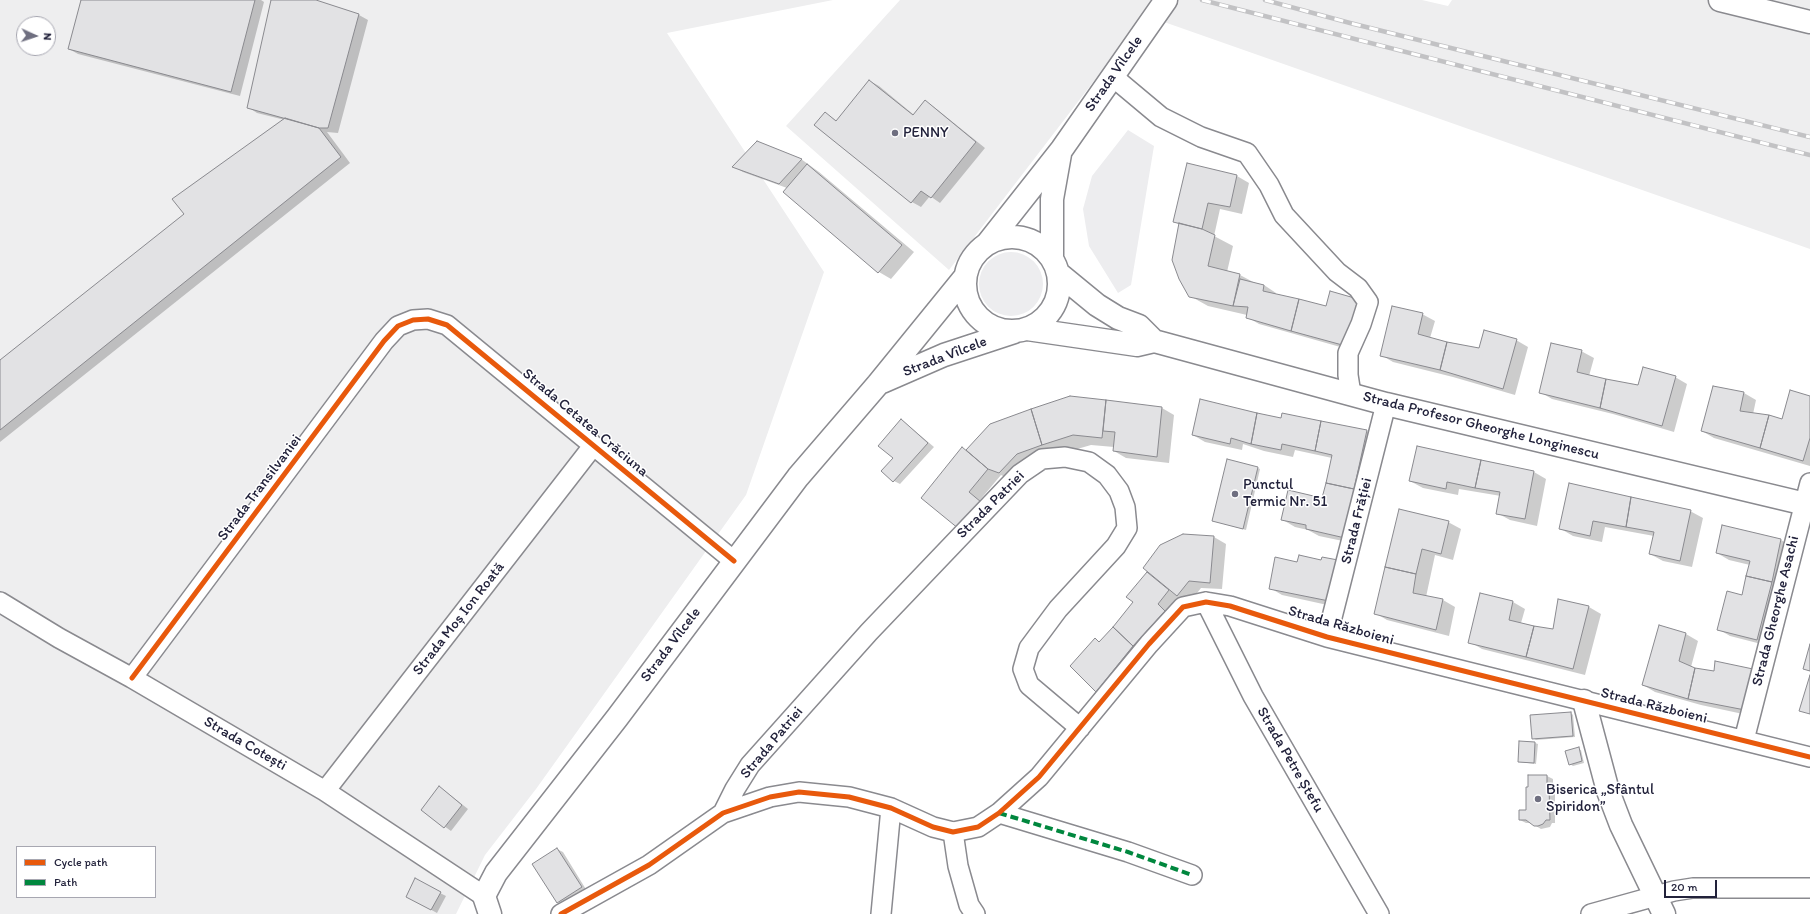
<!DOCTYPE html>
<html>
<head>
<meta charset="utf-8">
<style>
	body { margin:0 }
	#map { position:relative; width:1810px; height:914px; overflow:hidden; background:#fff; font-family:Itim,sans-serif }
	canvas { display:block }
	.legend { position:absolute; left:16px; top:846px; width:140px; height:52px; box-sizing:border-box; background:#fff; border:1px solid #a7a7b1; margin:0; padding:5px 7px; list-style:none; font-size:12px; color:#22223b }
	.legend li { display:flex; align-items:center; gap:8px; height:20px }
	.legend b { width:20px; border:1px solid #a7a7b1 }
	.north { position:absolute; left:16px; top:16px; width:40px; height:40px; box-sizing:border-box; background:#fff; border:1px solid #a7a7b1; border-radius:50%; rotate:93deg; font-size:11px; font-weight:700; line-height:16px; text-align:center; color:#22223b }
	.north::after { content:''; display:block; margin:auto; width:14px; height:18px; background:#6f6f80; clip-path:polygon(50% 0,100% 100%,50% 72%,0 100%) }
	.scale { position:absolute; left:1664px; top:880px; width:53px; height:18px; box-sizing:border-box; border:2px solid #22223b; border-top:0; padding-left:5px; font-size:12px; line-height:14px; white-space:nowrap; color:#22223b; -webkit-text-stroke:3px #fff; paint-order:stroke }
</style>
</head>
<body>
<div id="map">
<canvas width="1810" height="914"></canvas>
<ul class="legend">
<li><b style="height:5px;background:#e8590c"></b>Cycle path</li>
<li><b style="height:5px;background:#00873e"></b>Path</li>
</ul>
<div class="north">N</div>
<div class="scale">20 m</div>
</div>
<script>
const g = document.querySelector('canvas').getContext('2d');
g.lineJoin = 'round';
function paint(path, color) {
  g.fillStyle = color;
  g.fill(path, 'evenodd');
}
function poly(rows) {
  const path = new Path2D();
  for (const r of rows) {
    if (r.length === 3) {
      path.moveTo(r[0] + r[2], r[1]);
      path.arc(r[0], r[1], r[2], 0, 2 * Math.PI);
      continue;
    }
    path.moveTo(r[0], r[1]);
    for (let i = 2; i < r.length; i += 2) path.lineTo(r[i], r[i + 1]);
  }
  return path;
}
function stroke(path, color, width, dash) {
  g.strokeStyle = color;
  g.lineWidth = width;
  g.lineCap = dash ? 'butt' : 'round';
  g.setLineDash(dash || []);
  g.stroke(path);
}
function write(font, color, halo, rows, align = 'center') {
  g.font = font + ' Itim,sans-serif';
  g.lineWidth = 3;
  g.setLineDash([]);
  g.textBaseline = 'middle';
  g.strokeStyle = halo;
  g.fillStyle = color;
  for (const [text, x, y, turn = 0] of rows) {
    g.save();
    g.translate(x, y);
    g.rotate((+turn || 0) * Math.PI / 180);
    g.textAlign = isNaN(turn) ? turn : align;
    if (halo) g.strokeText(text, 0, 0);
    g.fillText(text, 0, 0);
    g.restore();
  }
}
paint(poly([
	[0,0,833,0,667,33,824,272,746,495,536,789,485,855,456,914,0,914],
	[24,24,48,24,48,48,24,48],
	[17,847,155,847,155,897,17,897],
	[900,0,1422,0,1448,6,1452,0,1810,0,1810,249,1147,16,1120,47,949,270,786,126]
]), '#eeeeef');
paint(poly([
	[1128,130,1154,146,1131,285,1118,293,1089,246,1083,209,1092,176],
	[1011,284,32]
]), '#ededef');
paint(poly([
	[82,0,261,0,264,2,240,96,78,54,69,49],
	[272,0,313,0,359,15,368,20,338,133,327,132,350,163,0,442,0,361,185,214,285,120,257,113,248,107],
	[870,81,879,86,914,115,925,102,934,107,985,148,940,203,930,196,921,207,912,202,825,113,837,121],
	[801,159,819,172,914,252,891,279,879,272,784,192,787,188,743,172,734,167],
	[1237,176,1249,183,1242,214,1220,209,1214,236,1233,246,1227,272,1240,275,1255,283,1264,285,1276,293,1275,295,1326,308,1358,300,1358,352,1259,324,1247,317,1247,315,1208,306,1190,296,1180,225,1174,221],
	[1422,314,1435,321,1430,338,1480,349,1516,340,1528,347,1515,395,1453,377,1393,362,1381,355],
	[1581,351,1594,358,1589,376,1639,387,1675,377,1687,384,1674,432,1613,414,1552,399,1540,392],
	[1744,393,1756,400,1753,414,1782,420,1810,397,1810,466,1714,438,1702,431],
	[1106,401,1162,408,1174,415,1169,463,1126,458,1114,451,1114,447,1091,445,1060,454,1007,478,1001,475,980,500,992,510,972,535,963,449,967,451,990,424],
	[1283,414,1367,431,1379,438,1357,544,1319,536,1308,530,1295,527,1283,520,1323,499,1332,458,1295,450,1293,457,1264,451,1243,444,1242,450,1205,442,1193,435,1282,419],
	[902,420,934,447,900,484,894,481,895,458],
	[1418,447,1534,472,1546,479,1537,526,1510,520,1497,513,1501,496,1459,489,1458,495,1423,488,1410,481],
	[1258,468,1260,469,1246,530,1213,521],
	[1570,484,1690,511,1703,518,1692,567,1663,561,1650,554,1654,536,1605,527,1602,542,1573,536,1561,529],
	[1400,510,1448,522,1461,529,1453,560,1435,555,1426,597,1443,600,1455,607,1449,636,1387,620,1375,613],
	[1723,527,1781,540,1793,547,1769,646,1730,636,1718,629,1743,596,1750,565,1729,560,1717,553],
	[1214,537,1226,544,1222,589,1201,588,1190,602,1182,597,1109,698,1097,691,1095,639,1101,643,1134,602,1128,597,1148,572],
	[1276,559,1341,608,1282,595,1270,588],
	[1513,602,1525,609,1521,623,1553,630,1589,607,1601,614,1585,675,1482,649,1470,642],
	[1659,626,1686,634,1698,641,1691,667,1757,717,1701,705,1655,692,1643,685],
	[1571,713,1573,715,1575,737,1536,740,1533,738],
	[1535,743,1538,744,1536,764,1519,762],
	[1578,749,1581,750,1584,763,1573,766,1570,764],
	[1547,776,1553,779,1553,790,1555,791,1555,823,1552,823,1550,827,1541,829,1531,823,1526,823,1520,820,1527,811],
	[445,791,468,809,451,831,422,810],
	[557,849,563,852,587,891,564,906,558,902,534,864],
	[440,893,446,896,437,913,413,900]
]), '#0003');
const building = poly([
	[81,0,255,0,231,92,68,49,81,0],
	[271,0,316,0,359,14,328,128,319,128,247,108,271,0],
	[869,80,913,115,925,100,976,142,931,198,921,191,911,203,814,125,825,112,836,121,869,80],
	[285,118,319,128,341,157,0,430,0,360,184,214,172,199,285,118],
	[757,141,802,159,779,184,732,167,757,141],
	[1187,163,1237,175,1230,207,1208,203,1202,229,1173,222,1187,163],
	[807,164,902,245,878,273,783,192,807,164],
	[1179,223,1202,229,1215,235,1208,266,1240,274,1233,306,1189,297,1179,279,1172,260,1179,223],
	[1240,279,1264,285,1263,291,1299,299,1291,331,1246,318,1248,307,1233,306,1240,279],
	[1330,291,1358,299,1346,346,1291,331,1299,299,1326,306,1330,291],
	[1392,306,1423,313,1418,334,1447,342,1440,370,1380,356,1392,306],
	[1484,330,1517,339,1503,389,1440,370,1447,342,1479,348,1484,330],
	[1551,343,1582,350,1577,372,1606,379,1600,408,1539,393,1551,343],
	[1643,367,1676,376,1662,426,1600,408,1606,379,1638,385,1643,367],
	[1713,386,1744,392,1740,411,1769,415,1760,448,1701,431,1713,386],
	[1790,390,1810,396,1810,438,1803,461,1760,448,1769,415,1782,419,1790,390],
	[1070,396,1106,400,1102,438,1073,435,1042,445,1031,409,1070,396],
	[1200,399,1257,413,1251,444,1231,438,1230,444,1192,435,1200,399],
	[1106,400,1162,407,1157,457,1113,451,1115,432,1103,431,1106,400],
	[1031,409,1042,445,1017,454,999,473,988,469,966,450,990,424,1031,409],
	[1257,413,1281,418,1282,413,1321,421,1315,451,1282,444,1281,450,1251,444,1257,413],
	[901,419,928,443,893,482,881,471,893,458,878,446,901,419],
	[1321,421,1367,430,1354,489,1326,483,1332,455,1315,451,1321,421],
	[1417,446,1481,460,1475,488,1447,482,1446,489,1409,481,1417,446],
	[962,447,988,469,969,492,981,502,959,529,921,498,962,447],
	[1227,459,1258,467,1243,529,1212,521,1227,459],
	[1481,460,1534,471,1525,519,1496,514,1500,492,1475,488,1481,460],
	[1326,483,1354,489,1345,538,1306,529,1306,525,1281,520,1288,490,1322,498,1326,483],
	[1569,483,1631,497,1626,527,1593,521,1590,536,1559,529,1569,483],
	[1631,497,1691,510,1680,561,1649,554,1654,532,1626,527,1631,497],
	[1399,509,1449,521,1441,554,1422,549,1416,574,1385,567,1399,509],
	[1722,525,1781,539,1772,582,1746,576,1750,561,1716,553,1722,525],
	[1183,534,1214,536,1210,583,1189,581,1177,596,1143,568,1160,545,1183,534],
	[1299,555,1321,560,1322,557,1338,560,1329,601,1269,589,1275,557,1297,562,1299,555],
	[1385,567,1416,574,1413,593,1443,599,1436,630,1374,614,1385,567],
	[1147,572,1169,590,1158,604,1165,611,1133,646,1113,627,1133,602,1126,597,1147,572],
	[1746,576,1772,582,1757,640,1717,630,1727,591,1742,595,1746,576],
	[1480,593,1513,601,1509,620,1534,626,1526,657,1468,643,1480,593],
	[1558,599,1589,606,1573,669,1526,657,1534,626,1553,629,1558,599],
	[1659,625,1686,633,1679,661,1695,668,1688,699,1642,685,1659,625],
	[1113,627,1133,646,1096,692,1070,666,1095,638,1099,642,1113,627],
	[1810,644,1810,671,1803,669,1810,644],
	[1715,661,1753,669,1745,710,1688,699,1695,668,1714,671,1715,661],
	[1810,675,1810,714,1799,711,1810,675],
	[1571,712,1573,736,1532,739,1530,715,1571,712],
	[1519,741,1535,742,1534,763,1518,762,1519,741],
	[1579,747,1582,761,1569,765,1565,751,1579,747],
	[1528,775,1547,775,1547,787,1549,787,1550,820,1546,820,1543,824,1538,826,1534,826,1526,820,1519,820,1519,810,1526,810,1526,787,1528,787,1528,775],
	[439,786,462,805,444,828,421,810,439,786],
	[557,848,582,887,557,903,532,864,557,848],
	[415,878,441,892,431,910,406,897,415,878]
]);
paint(building, '#e2e2e4');
stroke(building, '#8a8a8f', 1);
const street = poly([
	[1112,76,1161,117,1201,137,1247,153,1269,185,1284,215,1337,272,1358,288,1368,302,1361,324,1348,353,1348,375,1351,394],
	[0,602,59,638,132,678,325,791,484,896],
	[1206,602,1253,696,1379,914],
	[1327,637,1386,404],
	[132,678,384,341,398,326,413,320,428,319,447,325,734,561],
	[1744,740,1810,483],
	[325,791,593,446],
	[723,813,735,789,750,765,869,632,1020,474,1042,459,1065,457,1089,462,1107,475,1119,491,1125,507,1127,528,1116,546,1058,609,1029,648,1023,669,1029,685,1080,728],
	[999,813,1128,852,1192,875],
	[953,832,958,866,969,905,975,914],
	[561,914,649,865,723,813,770,797,799,792,849,797,891,808,933,827,953,832,978,827,999,813,1039,777,1149,644,1183,607,1206,602,1230,606,1327,637,1810,757],
	[881,914,891,808],
	[1591,914,1674,891,1693,888,1810,888]
]);
const secondary = poly([
	[1720,0,1810,22],
	[1012,284,47],
	[987,244,1062,149,1166,0],
	[1052,259,1052,199,1060,154],
	[1058,273,1097,305,1118,318,1139,326,1154,341,1386,404,1810,505],
	[1027,329,1137,345,1154,341],
	[882,382,944,355,1014,332],
	[1584,701,1608,791,1621,825,1664,914],
	[490,914,484,896,496,873,617,718,798,477,878,384,965,277]
]);
stroke(street, '#8a8a8f', 22);
stroke(secondary, '#8a8a8f', 25);
stroke(street, '#fff', 19);
stroke(secondary, '#fff', 22);
const rail = poly([
	[1202,0,1810,155],
	[1265,0,1350,23,1810,137]
]);
stroke(rail, '#c2c2c4', 4.5);
stroke(rail, '#fff', 3, [9]);
stroke(poly([
	[999,813,1128,852,1192,875]
]), '#00873e', 4, [8, 4]);
stroke(poly([
	[132,678,384,341,398,326,413,320,428,319,447,325,734,561],
	[561,914,649,865,723,813,770,797,799,792,849,797,891,808,933,827,953,832,978,827,999,813,1039,777,1149,644,1183,607,1206,602,1230,606,1327,637,1810,757]
]), '#e8590c', 5);
for (const [x, y, r, color] of [
	[895,133,4,"#6f6f80"],
	[1235,494,4,"#6f6f80"],
	[1538,799,4,"#6f6f80"]
]) {
  const dot = new Path2D();
  dot.arc(x, y, r, 0, 2 * Math.PI);
  g.fillStyle = color;
  g.fill(dot);
  stroke(dot, '#fff', 1.5);
}
write('15px', '#22223b', '#fff', [
	["Strada Vîlcele",1114,74,-55],
	["Strada Vîlcele",945,357,-21],
	["Strada Cetatea Crăciuna",585,423,40],
	["Strada Profesor Gheorghe Longinescu",1481,426,14],
	["Strada Transilvaniei",260,488,-53],
	["Strada Patriei",991,505,-45],
	["Strada Frăției",1357,521,-76],
	["Strada Gheorghe Asachi",1776,611,-76],
	["Strada Moș Ion Roată",459,619,-52],
	["Strada Războieni",1341,626,16],
	["Strada Vîlcele",671,645,-53],
	["Strada Războieni",1654,706,14],
	["Strada Patriei",772,743,-50],
	["Strada Cotești",245,744,30],
	["Strada Petre Ștefu",1290,760,60]
]);
write('15px', '#22223b', '#fff', [
	["PENNY",903,133],
	["Punctul",1243,485],
	["Termic Nr. 51",1243,502],
	["Biserica „Sfântul",1546,790],
	["Spiridon”",1546,807]
], 'left');
</script>
</body>
</html>
